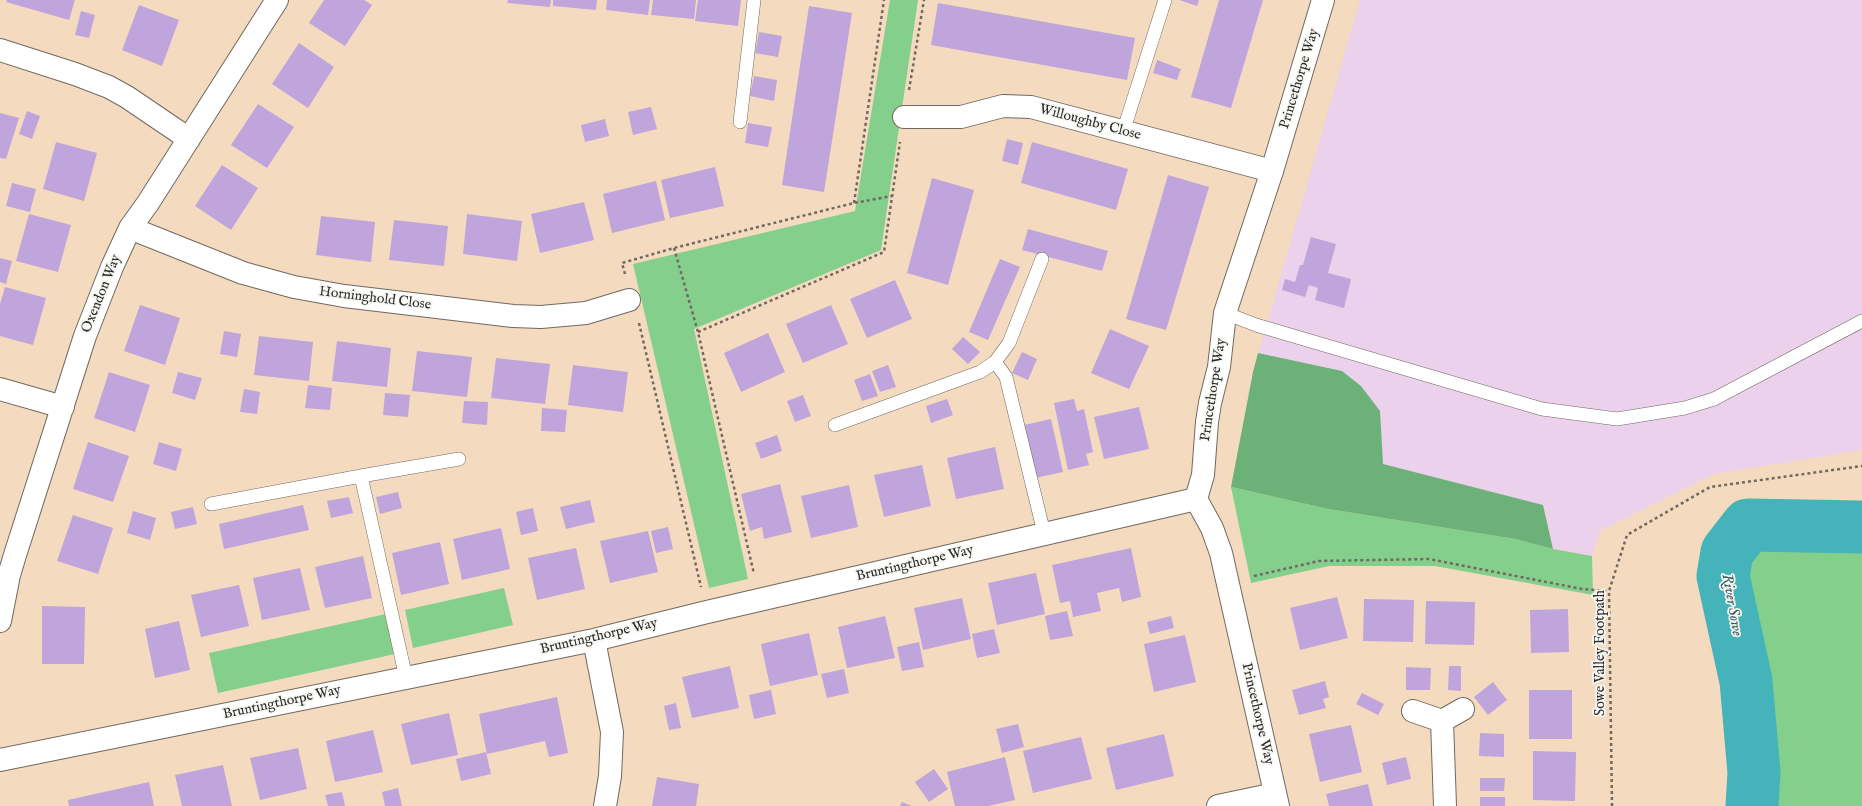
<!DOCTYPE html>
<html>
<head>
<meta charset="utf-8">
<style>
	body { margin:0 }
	canvas { display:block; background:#f4dbbf }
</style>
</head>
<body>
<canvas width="1862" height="806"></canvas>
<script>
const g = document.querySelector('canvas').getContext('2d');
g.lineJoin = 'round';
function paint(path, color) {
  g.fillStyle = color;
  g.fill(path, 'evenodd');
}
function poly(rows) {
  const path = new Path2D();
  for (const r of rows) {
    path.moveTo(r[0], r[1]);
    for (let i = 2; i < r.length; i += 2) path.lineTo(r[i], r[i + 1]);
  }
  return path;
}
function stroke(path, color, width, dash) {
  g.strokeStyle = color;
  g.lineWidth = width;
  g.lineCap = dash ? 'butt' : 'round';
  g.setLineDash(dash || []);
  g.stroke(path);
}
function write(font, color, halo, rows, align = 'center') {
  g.font = font + ' "IM FELL English",serif';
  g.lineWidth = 3.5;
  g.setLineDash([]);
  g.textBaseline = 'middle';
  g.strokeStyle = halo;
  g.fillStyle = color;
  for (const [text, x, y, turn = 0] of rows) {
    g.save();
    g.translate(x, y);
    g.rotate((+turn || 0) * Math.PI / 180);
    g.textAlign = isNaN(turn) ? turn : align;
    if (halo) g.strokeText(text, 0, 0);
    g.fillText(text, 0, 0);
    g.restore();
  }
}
paint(poly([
	[1360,0,1862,0,1862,450,1714,474,1600,531,1592,556,1232,487,1253,372]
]), '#ebd1eb');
paint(poly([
	[890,0,918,0,881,250,694,329,748,579,709,588,633,264,855,211],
	[1231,487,1328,509,1515,539,1553,549,1592,556,1593,595,1435,566,1329,566,1251,583],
	[1748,525,1862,527,1862,806,1752,806,1754,773,1746,681,1723,576,1727,552],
	[504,588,513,625,413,648,405,610],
	[386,614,395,654,218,693,209,653]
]), '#85cf8c');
paint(poly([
	[1258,353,1342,371,1361,386,1380,411,1383,464,1543,505,1553,549,1515,539,1328,509,1231,487,1253,372]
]), '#6cb278');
stroke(poly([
	[1752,806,1754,773,1746,681,1723,576,1727,552,1748,525,1862,527]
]), '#44b4ba', 53);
paint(poly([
	[7,0,75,0,69,20,6,2],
	[324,0,364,0,372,5,345,46,309,23],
	[508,0,551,0,550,7,507,3],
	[553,0,597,0,596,10,553,6],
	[607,0,650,0,648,15,606,10],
	[653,0,696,0,694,19,651,15],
	[698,0,741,0,738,26,695,21],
	[1179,0,1199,0,1197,6],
	[1219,0,1263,0,1231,108,1191,97],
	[938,3,1135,38,1127,80,931,45],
	[139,5,179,20,162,66,122,50],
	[809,6,852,13,824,192,782,185],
	[81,11,95,15,89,38,75,35],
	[759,32,782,36,778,57,755,53],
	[299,43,334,67,308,108,272,84],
	[1157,60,1181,69,1177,80,1153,73],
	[754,76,777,80,774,101,750,96],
	[258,104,294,127,267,168,231,145],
	[651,107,657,129,633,135,628,112],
	[27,111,40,116,32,139,19,134],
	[0,113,19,118,6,159,0,158],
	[605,119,609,136,585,142,581,125],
	[748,123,772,127,768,147,745,143],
	[1007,139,1023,143,1018,165,1002,161],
	[56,142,97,153,84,201,43,189],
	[1032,142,1128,169,1116,210,1021,183],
	[222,165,258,188,231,230,195,206],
	[715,167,724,206,670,218,661,180],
	[1168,175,1209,187,1166,330,1126,319],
	[932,178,974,190,948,285,907,273],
	[656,181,665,220,612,233,603,194],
	[12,183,36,189,30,212,6,206],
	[584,202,594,240,540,253,531,214],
	[29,214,71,225,58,272,16,261],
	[467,214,522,221,517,261,463,254],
	[321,216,375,222,371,262,316,255],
	[394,220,448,226,444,266,389,260],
	[1028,229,1108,251,1102,271,1022,250],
	[1311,237,1336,244,1328,273,1351,279,1344,308,1315,300,1318,288,1309,285,1305,297,1282,290,1285,279,1295,282,1300,265,1303,265],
	[0,258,12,261,6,284,0,282],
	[1000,259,1020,267,988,340,969,332],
	[895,280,912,319,867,338,850,299],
	[5,287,46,298,33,345,0,336,0,304],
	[140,305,180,318,165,365,124,351],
	[831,305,848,344,803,363,786,324],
	[1110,329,1149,346,1129,389,1091,373],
	[224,331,241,334,237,357,220,354],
	[768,333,785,372,741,392,724,353],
	[259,336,313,342,309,381,254,375],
	[963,337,980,352,968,364,952,349],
	[337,341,391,348,387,387,332,381],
	[417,351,472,357,467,397,412,391],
	[1022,352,1037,359,1028,380,1012,373],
	[496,358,550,364,545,404,491,398],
	[573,365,628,372,623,412,568,405],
	[888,365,896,387,880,392,872,371],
	[109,372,150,385,135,432,94,418],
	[178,372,202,378,195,400,172,393],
	[870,374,878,396,862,401,854,380],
	[308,385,332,388,330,410,305,408],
	[244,389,260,392,257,414,240,412],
	[385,393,410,395,408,417,383,415],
	[803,395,811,416,795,422,787,401],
	[947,399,953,415,931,423,926,406],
	[1074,399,1077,411,1084,409,1093,452,1086,454,1089,465,1068,470,1054,403],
	[464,401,488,402,487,425,462,423],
	[1139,407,1149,449,1104,459,1094,417],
	[542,408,567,410,565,432,541,431],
	[1051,419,1063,472,1035,478,1024,425],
	[777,435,782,451,761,459,755,443],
	[88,442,129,456,113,502,73,489],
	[159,442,182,449,176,471,153,464],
	[995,447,1004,489,956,499,947,458],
	[922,465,931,506,884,517,874,475],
	[780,484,792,532,764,539,762,527,750,531,741,494],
	[849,485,858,527,811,538,801,496],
	[398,492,402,508,380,514,376,497],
	[349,497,353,513,331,518,327,501],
	[590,500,595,522,566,529,560,507],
	[303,505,309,530,224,549,219,524],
	[193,507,197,524,175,529,171,512],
	[533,508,538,531,521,535,516,512],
	[133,511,156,518,150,540,127,533],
	[73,515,113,528,98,574,57,561],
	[668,527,673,549,656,553,651,531],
	[501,528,510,569,462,580,453,539],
	[648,531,658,572,610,583,600,541],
	[440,542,449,584,401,595,392,553],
	[576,548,585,589,537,600,528,558],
	[1131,548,1141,597,1122,602,1119,588,1097,593,1101,611,1073,617,1070,601,1060,603,1052,565],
	[363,556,372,598,325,608,315,567],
	[300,568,310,610,262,620,253,578],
	[1036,573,1045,614,997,625,988,583],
	[239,585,249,626,201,637,191,595],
	[1337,597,1348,638,1300,650,1290,608],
	[962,598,971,639,923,650,914,608],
	[1364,599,1414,600,1413,642,1363,641],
	[1426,601,1475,602,1474,645,1425,644],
	[42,606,85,607,84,664,42,664],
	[1568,609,1569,652,1531,653,1530,610],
	[1067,611,1073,636,1050,640,1045,616],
	[885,616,895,658,847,668,838,627],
	[1171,616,1174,628,1150,634,1147,622],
	[179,621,190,670,155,678,145,629],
	[994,629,1000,653,977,658,972,634],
	[809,633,818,675,770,686,761,644],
	[1185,635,1196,682,1154,692,1144,644],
	[919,642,924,667,902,671,897,647],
	[730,666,739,708,692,718,682,677],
	[1449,666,1461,666,1461,691,1448,690],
	[1406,667,1431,668,1430,690,1406,690],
	[844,669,849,693,827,698,821,674],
	[1325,681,1329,697,1323,699,1326,708,1299,715,1292,690],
	[1493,682,1507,700,1488,715,1474,697],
	[771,690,776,714,754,719,749,695],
	[1529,690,1572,690,1572,739,1529,739],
	[1362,693,1384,704,1378,715,1356,704],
	[557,697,568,753,549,757,545,741,487,754,479,714],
	[676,703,681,728,669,730,664,706],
	[449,713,458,755,411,765,401,724],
	[1018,724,1024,747,1002,753,996,729],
	[1351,725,1362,772,1320,782,1309,734],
	[373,730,383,772,335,782,326,741],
	[1480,733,1504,734,1504,757,1479,756],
	[1164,734,1174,776,1116,790,1106,748],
	[1081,737,1092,779,1033,793,1023,751],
	[298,748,307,789,260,800,250,758],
	[1533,751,1576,752,1575,801,1533,800],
	[486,752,491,774,461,781,456,759],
	[1005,757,1015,800,988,806,955,806,947,772],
	[1406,757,1411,779,1387,785,1382,763],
	[223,765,232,806,182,806,175,775],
	[934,769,948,789,929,802,915,782],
	[657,777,699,784,696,806,652,806],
	[1480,778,1505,778,1504,791,1480,791],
	[149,782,154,806,69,806,68,800],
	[1368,784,1373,806,1329,806,1326,794],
	[398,788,402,806,385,806,382,792],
	[342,792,345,806,328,806,325,795],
	[1480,797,1505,797,1505,806,1480,806],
	[902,802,912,806,900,806]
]), '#c0a4dc');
const lane = poly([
	[740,122,754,0],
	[1123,132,1165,0],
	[1225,313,1256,325,1542,409,1617,419,1685,408,1714,399,1862,321],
	[995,362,1006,377,1044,533],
	[835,425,980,372,995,362,1009,343,1042,259],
	[361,476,406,678],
	[211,504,361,476,459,459]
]);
const street = poly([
	[0,50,75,74,109,87,127,97,189,139],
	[904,117,961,117,1003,106,1031,107,1272,171],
	[130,228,243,273,294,287,344,296,513,316,541,317,586,313,629,300],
	[0,389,63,407],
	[0,621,9,575,15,555,85,336,112,267,130,228,148,203,277,0],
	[594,640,612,732,610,776,605,806],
	[1413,711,1442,721,1463,709],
	[1442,721,1445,806],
	[0,760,594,640,707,612,1196,499],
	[1218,806,1275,794]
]);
const secondary = poly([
	[1278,806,1221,553,1212,528,1196,499,1203,475,1207,422,1210,403,1219,367,1225,313,1272,171,1323,0]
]);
stroke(lane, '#71695f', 14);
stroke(street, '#71695f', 24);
stroke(secondary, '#71695f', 24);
stroke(poly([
	[909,90,924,0],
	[854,203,884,0],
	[674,248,698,332,754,574],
	[625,274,622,263,674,248,854,203,892,196],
	[639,323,701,587],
	[698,332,884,252,900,142],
	[1254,576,1319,561,1429,559,1582,589,1609,591],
	[1612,806,1609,591,1627,535,1710,487,1862,466]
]), '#71695f', 2.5, [3, 3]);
stroke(lane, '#fff', 13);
stroke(street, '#fff', 22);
stroke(secondary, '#fff', 22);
write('14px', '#2b2b2b', '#f6f6f2', [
	["Princethorpe Way",1300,79,-73],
	["Willoughby Close",1090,123,15],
	["Oxendon Way",102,294,-68],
	["Horninghold Close",375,299,7],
	["Princethorpe Way",1214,390,-81],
	["Bruntingthorpe Way",915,564,-13],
	["Bruntingthorpe Way",599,637,-13],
	["Sowe Valley Footpath",1601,653,-90],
	["Bruntingthorpe Way",282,703,-12],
	["Princethorpe Way",1257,714,77]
]);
write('italic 15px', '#345b5d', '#f6f6f2', [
	["River Sowe",1731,605,80]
]);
</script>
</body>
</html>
